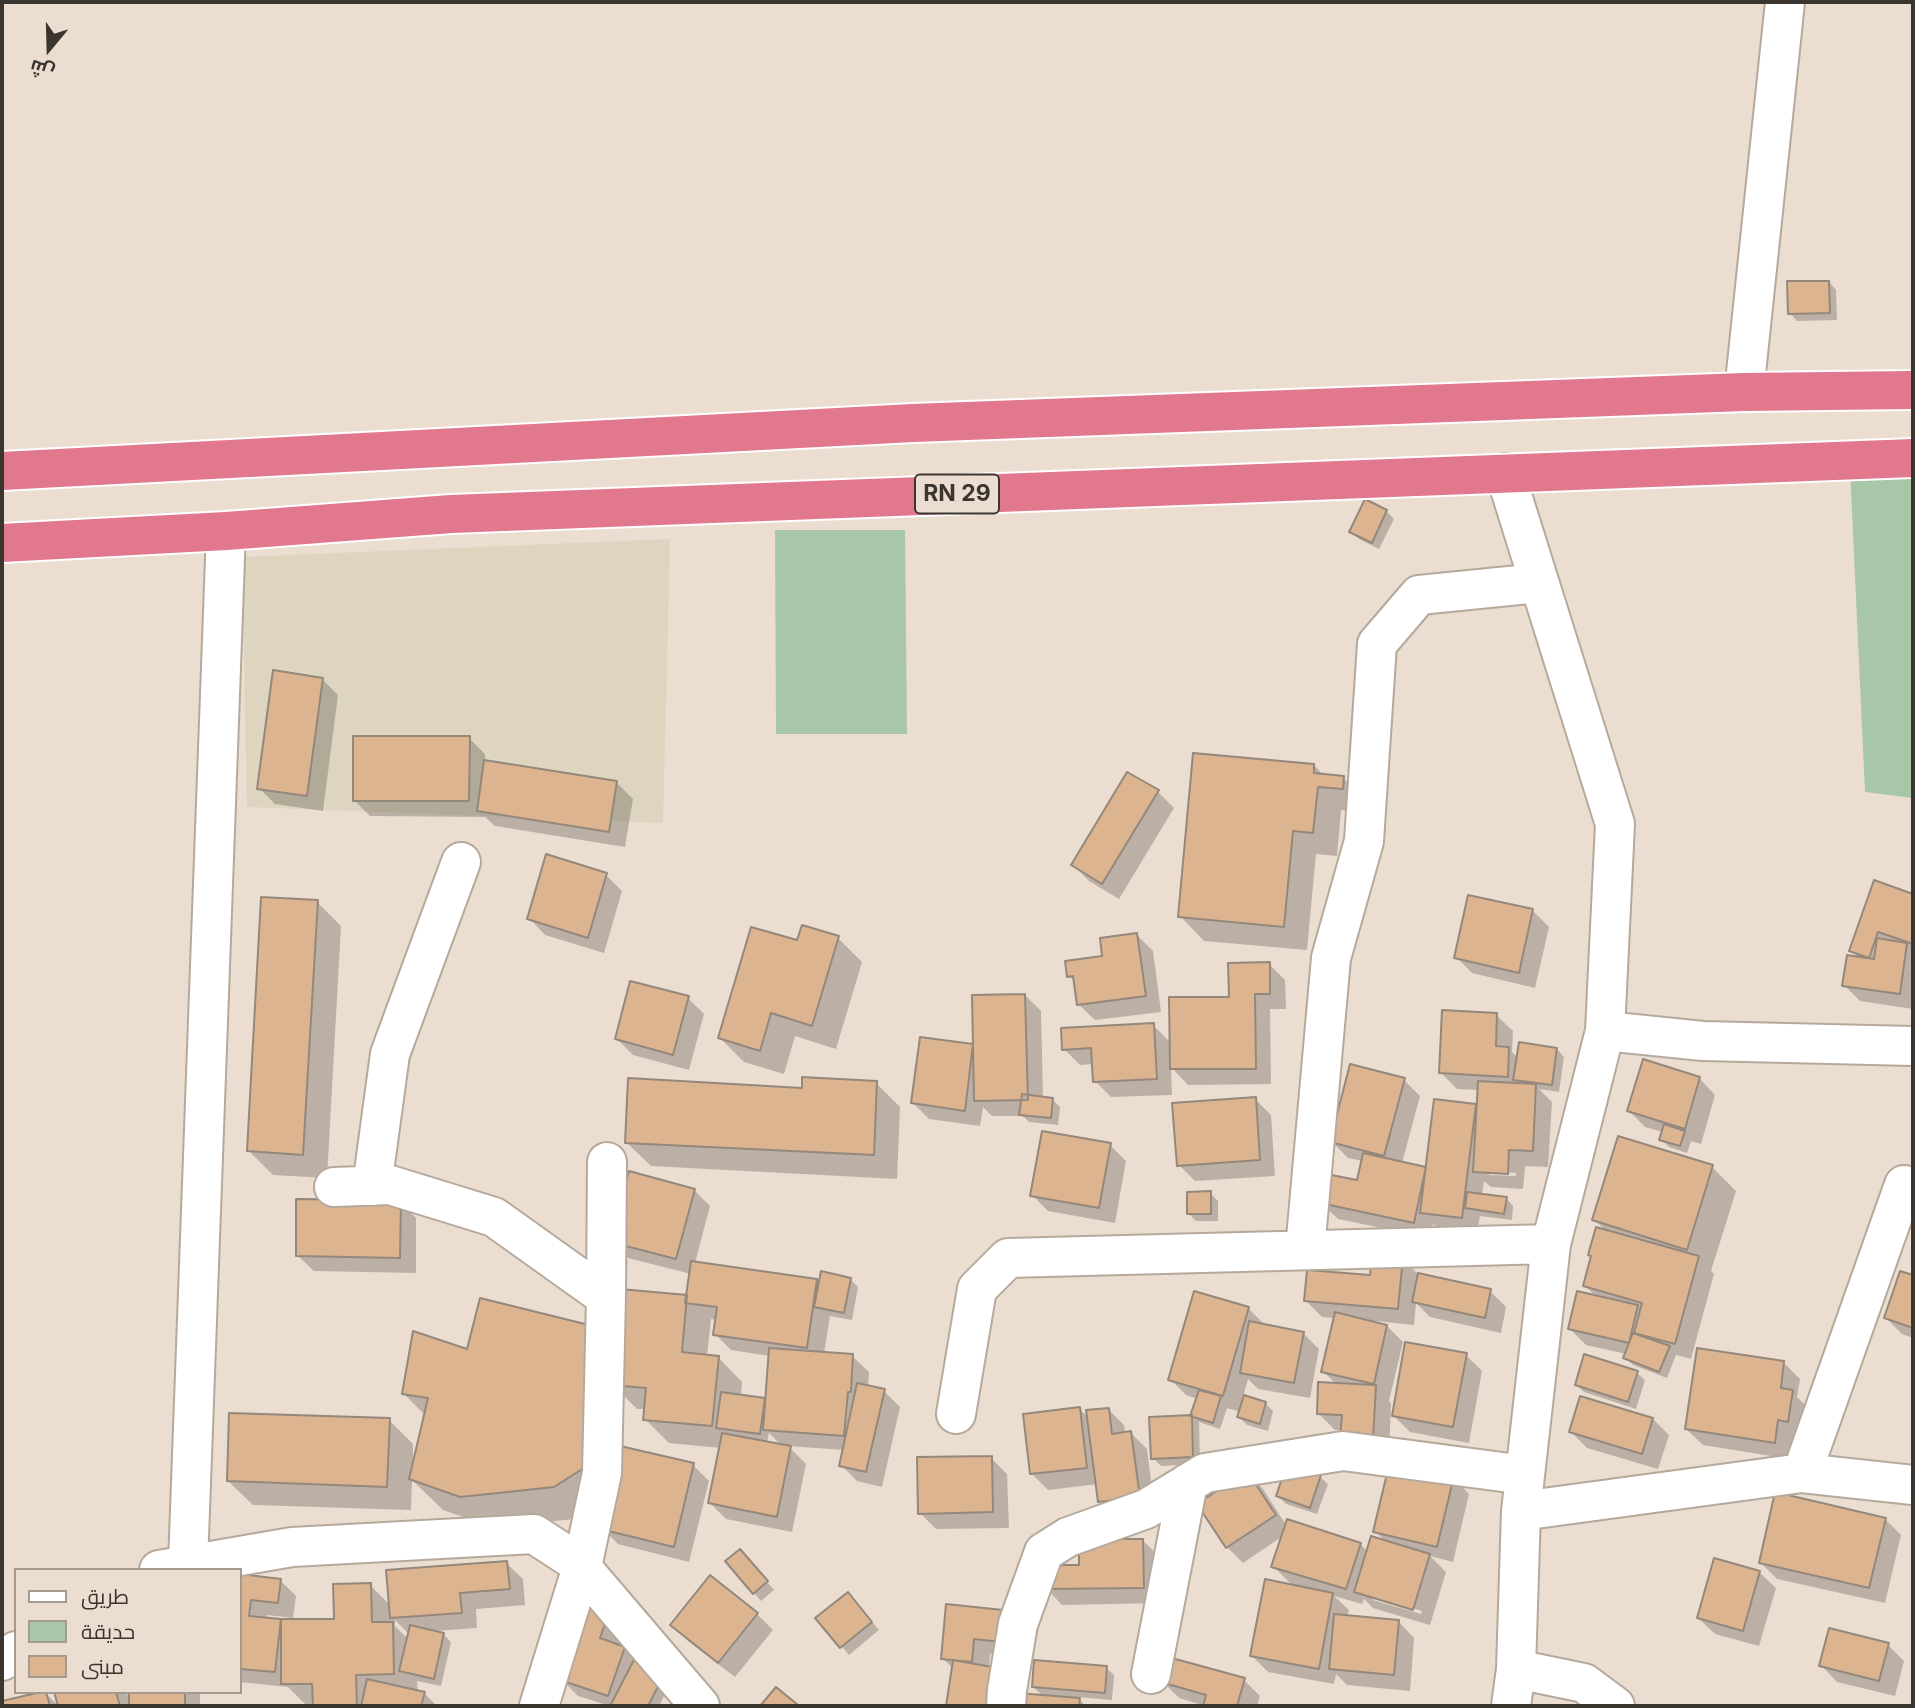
<!DOCTYPE html>
<html>
<head>
<meta charset="utf-8">
<style>
	body { margin:0 }
	#map { position:relative; width:1915px; height:1708px; overflow:hidden; background:#ebddd0; font-family:Inter,Cairo,sans-serif }
	canvas { display:block }
	.frame { position:absolute; inset:0; border:4px solid #3b3530; pointer-events:none }
	.legend { position:absolute; left:14px; top:1568px; width:228px; height:126px; box-sizing:border-box; background:#ebddd0; border:2px solid #a59a90; margin:0; padding:9px 12px; list-style:none; font-size:21px; color:#3b3530 }
	.legend li { display:flex; align-items:center; gap:14px; height:35px }
	.legend b { width:35px; border:2px solid #a59a90 }
	.north { position:absolute; left:14px; top:14px; width:70px; height:70px; -webkit-text-stroke:5px #ebddd0; paint-order:stroke; rotate:199deg; font-size:19px; font-weight:700; line-height:28px; text-align:center; color:#3b3530 }
	.north::after { content:''; display:block; margin:auto; width:24px; height:32px; background:#3b3530; clip-path:polygon(50% 0,100% 100%,50% 72%,0 100%) }
</style>
</head>
<body>
<div id="map">
<canvas width="1915" height="1708"></canvas>
<div class="frame"></div>
<ul class="legend">
<li><b style="height:9px;background:#fff"></b>طريق</li>
<li><b style="height:19px;background:#a8c6a8"></b>حديقة</li>
<li><b style="height:19px;background:#dcb590"></b>مبنى</li>
</ul>
<div class="north">ش</div>
</div>
<script>
const g = document.querySelector('canvas').getContext('2d');
g.lineJoin = 'round';
function paint(path, color) {
  g.fillStyle = color;
  g.fill(path, 'evenodd');
}
function poly(rows) {
  const path = new Path2D();
  for (const r of rows) {
    path.moveTo(r[0], r[1]);
    for (let i = 2; i < r.length; i += 2) path.lineTo(r[i], r[i + 1]);
  }
  return path;
}
function stroke(path, color, width, dash) {
  g.strokeStyle = color;
  g.lineWidth = width;
  g.lineCap = dash ? 'butt' : 'round';
  g.setLineDash(dash || []);
  g.stroke(path);
}
function write(font, color, halo, rows, align = 'center') {
  g.font = font + ' Inter,sans-serif';
  g.lineWidth = 7;
  g.setLineDash([]);
  g.textBaseline = 'middle';
  g.strokeStyle = halo;
  g.fillStyle = color;
  for (const [text, x, y, turn = 0] of rows) {
    g.save();
    g.translate(x, y);
    g.rotate((+turn || 0) * Math.PI / 180);
    g.textAlign = isNaN(turn) ? turn : align;
    if (halo) g.strokeText(text, 0, 0);
    g.fillText(text, 0, 0);
    g.restore();
  }
}
paint(poly([
	[670,539,663,823,247,807,242,557]
]), '#ded5c0');
paint(poly([
	[1850,468,1913,469,1913,798,1865,792],
	[775,530,905,530,907,734,776,734]
]), '#a8c6a8');
paint(poly([
	[1829,282,1836,290,1837,320,1797,321,1790,313],
	[1386,511,1394,519,1379,549,1359,539,1351,531],
	[322,679,338,695,323,811,275,804,259,788],
	[469,738,485,754,485,762,617,783,633,799,625,847,495,826,485,817,370,816,354,800],
	[1314,765,1324,776,1343,778,1367,802,1366,813,1341,810,1337,856,1316,854,1307,950,1204,941,1180,916],
	[1158,792,1174,808,1119,899,1089,881,1073,865],
	[606,875,622,891,604,953,545,935,529,918],
	[1875,882,1913,896,1913,1009,1860,1001,1844,985,1860,959,1851,950],
	[1470,897,1533,911,1549,927,1535,988,1472,973,1456,957],
	[317,902,341,926,327,1178,273,1175,249,1151],
	[1137,935,1153,951,1161,1012,1095,1020,1078,1004,1075,982,1069,976,1104,957],
	[838,938,862,962,836,1049,795,1036,784,1074,744,1062,720,1038,798,942],
	[1269,964,1285,980,1286,1009,1270,1009,1271,1084,1188,1085,1171,1067,1172,1095,1111,1097,1095,1081,1094,1064,1080,1065,1064,1049,1153,1025,1171,1043,1230,999],
	[1025,995,1041,1011,1043,1098,1053,1100,1060,1107,1058,1125,1029,1122,1023,1116,992,1116,983,1107,980,1126,929,1119,913,1103,922,1039,975,1046],
	[688,998,704,1014,689,1070,633,1055,617,1039],
	[1496,1015,1513,1031,1512,1052,1518,1058,1557,1049,1564,1057,1559,1092,1539,1089,1552,1102,1548,1167,1525,1166,1523,1189,1491,1187,1484,1181,1482,1195,1506,1198,1513,1206,1512,1220,1480,1216,1477,1233,1438,1228,1433,1224,1430,1238,1338,1219,1321,1203,1358,1182,1363,1161,1348,1158,1332,1142,1404,1080,1420,1096,1402,1163,1427,1169,1436,1100,1478,1106,1479,1090,1457,1089,1441,1073],
	[1489,1171,1516,1173,1516,1176,1489,1175],
	[1699,1078,1715,1095,1701,1144,1691,1141,1687,1153,1669,1147,1661,1139,1663,1132,1645,1127,1629,1111],
	[876,1083,900,1107,897,1179,651,1166,626,1142,804,1090],
	[1255,1099,1271,1115,1275,1176,1195,1181,1179,1165],
	[1110,1145,1126,1161,1115,1223,1048,1211,1032,1195],
	[1712,1167,1736,1191,1711,1271,1714,1274,1691,1359,1676,1355,1667,1378,1633,1365,1625,1357,1626,1354,1586,1345,1570,1329,1596,1297,1585,1285,1606,1231,1594,1219],
	[694,1190,710,1206,695,1263,816,1280,820,1285,850,1279,858,1287,852,1320,830,1316,824,1354,852,1356,869,1372,868,1387,884,1391,900,1407,882,1487,857,1481,841,1465,844,1450,788,1446,806,1464,792,1532,726,1519,710,1503,721,1448,669,1443,645,1419,646,1409,637,1409,619,1391,619,1447,693,1465,709,1481,689,1562,618,1544,602,1528,586,1518,492,1527,443,1510,412,1480,411,1510,253,1505,228,1481,389,1420,413,1444,413,1464,426,1416,404,1394,468,1352,588,1326,687,1297,691,1274,628,1258,612,1241],
	[711,1319,717,1320,715,1334,731,1350,770,1356,767,1402,764,1399,741,1396,742,1382,718,1357,707,1356],
	[769,1433,782,1446,767,1443],
	[1210,1193,1218,1201,1218,1221,1196,1221,1189,1214],
	[400,1202,416,1218,416,1273,314,1271,297,1255],
	[1402,1258,1419,1275,1490,1291,1506,1307,1501,1333,1430,1317,1416,1303,1414,1325,1376,1321,1375,1323,1387,1326,1403,1342,1389,1401,1391,1403,1389,1455,1342,1430,1335,1430,1318,1413,1336,1384,1323,1371,1335,1318,1322,1317,1306,1301,1372,1277],
	[1901,1273,1913,1277,1913,1338,1902,1334,1886,1318],
	[1248,1308,1265,1325,1303,1333,1319,1349,1310,1398,1258,1389,1248,1379,1243,1397,1266,1404,1273,1411,1268,1431,1247,1425,1239,1417,1241,1412,1227,1408,1220,1429,1199,1422,1200,1464,1161,1466,1153,1458,1192,1417,1198,1399,1186,1395,1170,1379],
	[1466,1355,1482,1371,1469,1443,1410,1432,1394,1416],
	[1784,1363,1800,1379,1797,1397,1808,1408,1804,1437,1794,1435,1790,1459,1703,1445,1686,1429],
	[1637,1373,1645,1380,1636,1409,1584,1392,1577,1385],
	[1079,1409,1089,1418,1108,1409,1124,1425,1125,1434,1131,1433,1147,1449,1155,1513,1116,1517,1100,1501,1098,1484,1048,1490,1032,1474],
	[1653,1419,1669,1435,1658,1469,1587,1448,1571,1432],
	[991,1458,1007,1474,1009,1528,936,1529,920,1513],
	[1247,1473,1263,1489,1286,1525,1360,1544,1368,1552,1387,1543,1375,1531,1453,1477,1469,1494,1453,1562,1430,1556,1446,1572,1430,1625,1373,1608,1364,1599,1362,1604,1334,1596,1349,1610,1347,1617,1398,1621,1414,1638,1410,1691,1347,1685,1336,1674,1334,1684,1268,1672,1252,1656,1294,1587,1273,1566,1283,1536,1243,1563,1227,1547],
	[1373,1596,1422,1611,1421,1614,1373,1600],
	[1320,1477,1328,1484,1317,1514,1286,1504,1278,1496],
	[1885,1519,1901,1535,1885,1603,1777,1579,1761,1563],
	[1142,1540,1159,1556,1159,1603,1062,1605,1046,1588,1081,1566],
	[747,1559,774,1590,761,1601,754,1593],
	[506,1563,523,1579,525,1605,476,1609,477,1628,435,1631,443,1634,451,1642,441,1686,417,1681,418,1692,424,1693,437,1706,307,1706,288,1687,240,1682,240,1576,280,1580,296,1596,293,1618,267,1615,266,1619,283,1621,336,1621,370,1585,391,1606],
	[395,1620,409,1634,408,1639,395,1626],
	[1759,1572,1776,1588,1759,1646,1715,1634,1698,1618],
	[855,1602,879,1630,849,1655,818,1618],
	[585,1609,623,1632,618,1646,624,1648,636,1660,672,1680,659,1706,610,1706,578,1696,562,1680],
	[1003,1611,1016,1657,990,1654,989,1668,1009,1706,947,1706,954,1669,943,1659],
	[757,1614,773,1630,735,1677,688,1641,672,1625],
	[1888,1645,1904,1661,1895,1696,1837,1682,1821,1665],
	[1106,1668,1114,1675,1112,1700,1077,1697,1086,1706,1019,1706,1044,1697,1033,1687],
	[1244,1680,1260,1696,1257,1706,1205,1706,1179,1698,1163,1682],
	[56,1692,127,1692,129,1702,131,1692,200,1692,200,1706,60,1706],
	[45,1693,59,1706,2,1706,2,1703]
]), '#0003');
const building = poly([
	[1787,281,1829,281,1830,313,1788,314,1787,281],
	[1365,499,1387,510,1372,543,1349,532,1365,499],
	[273,670,323,678,307,796,257,789,273,670],
	[353,736,470,736,469,801,353,801,353,736],
	[1193,753,1314,764,1314,773,1344,776,1343,789,1318,787,1313,833,1293,831,1284,927,1178,917,1193,753],
	[484,760,617,781,609,832,477,811,484,760],
	[1127,772,1159,790,1102,884,1071,865,1127,772],
	[546,854,607,873,588,938,527,919,546,854],
	[1874,880,1913,894,1913,944,1878,932,1869,958,1849,951,1874,880],
	[1468,895,1533,909,1519,973,1454,958,1468,895],
	[261,897,318,900,303,1155,247,1151,261,897],
	[802,925,839,936,812,1026,771,1013,760,1051,718,1038,751,927,797,940,802,925],
	[1137,933,1146,996,1077,1005,1073,976,1067,977,1065,961,1102,956,1100,938,1137,933],
	[1877,938,1907,943,1900,994,1842,986,1847,955,1874,959,1877,938],
	[1270,962,1270,994,1255,994,1256,1069,1170,1069,1169,997,1229,997,1228,963,1270,962],
	[630,981,689,996,673,1055,615,1039,630,981],
	[1025,994,1028,1100,974,1101,972,995,1025,994],
	[1442,1010,1497,1013,1496,1046,1509,1047,1508,1077,1439,1073,1442,1010],
	[1154,1023,1157,1079,1093,1082,1091,1048,1062,1050,1061,1028,1154,1023],
	[920,1037,973,1044,965,1111,911,1103,920,1037],
	[1519,1042,1557,1048,1552,1085,1513,1080,1519,1042],
	[1643,1059,1700,1077,1685,1129,1627,1111,1643,1059],
	[1350,1064,1405,1078,1384,1156,1330,1142,1350,1064],
	[802,1077,877,1081,874,1155,625,1143,628,1078,802,1088,802,1077],
	[1478,1081,1536,1084,1533,1151,1509,1150,1508,1174,1473,1172,1478,1081],
	[1022,1094,1053,1098,1051,1118,1019,1115,1022,1094],
	[1256,1097,1260,1160,1177,1166,1172,1103,1256,1097],
	[1434,1099,1476,1104,1462,1218,1420,1213,1434,1099],
	[1664,1124,1685,1131,1680,1146,1659,1140,1664,1124],
	[1042,1131,1111,1143,1099,1208,1030,1196,1042,1131],
	[1618,1136,1713,1165,1687,1250,1592,1220,1618,1136],
	[1363,1153,1426,1167,1414,1223,1320,1203,1326,1174,1357,1180,1363,1153],
	[629,1171,695,1189,676,1259,610,1242,629,1171],
	[1211,1191,1211,1214,1187,1214,1187,1192,1211,1191],
	[1467,1192,1507,1197,1504,1214,1465,1208,1467,1192],
	[296,1199,401,1200,400,1258,296,1256,296,1199],
	[1596,1227,1699,1256,1675,1344,1634,1333,1642,1303,1583,1286,1591,1256,1588,1255,1596,1227],
	[1372,1254,1403,1257,1398,1309,1304,1301,1307,1270,1370,1275,1372,1254],
	[691,1261,817,1279,807,1348,713,1335,717,1307,685,1303,691,1261],
	[821,1271,851,1278,844,1313,814,1307,821,1271],
	[1900,1271,1913,1275,1913,1328,1884,1318,1900,1271],
	[1418,1273,1491,1289,1485,1318,1412,1302,1418,1273],
	[620,1289,687,1295,682,1352,719,1356,712,1426,643,1420,646,1388,611,1385,620,1289],
	[1194,1291,1249,1307,1223,1396,1168,1380,1194,1291],
	[1577,1291,1638,1305,1629,1343,1568,1329,1577,1291],
	[480,1298,589,1325,587,1466,554,1487,460,1497,409,1479,428,1398,402,1394,413,1331,467,1349,480,1298],
	[1335,1312,1387,1325,1374,1384,1321,1372,1335,1312],
	[1249,1321,1304,1332,1294,1383,1240,1373,1249,1321],
	[1633,1333,1670,1346,1659,1372,1623,1358,1633,1333],
	[1405,1342,1467,1353,1453,1427,1392,1416,1405,1342],
	[769,1348,853,1354,851,1392,848,1392,844,1436,763,1430,769,1348],
	[1697,1348,1784,1361,1781,1388,1793,1390,1788,1422,1778,1420,1775,1443,1685,1429,1697,1348],
	[1584,1354,1638,1371,1628,1402,1575,1385,1584,1354],
	[1318,1382,1376,1385,1373,1440,1340,1437,1342,1415,1317,1414,1318,1382],
	[857,1383,885,1389,866,1472,839,1466,857,1383],
	[1199,1390,1221,1396,1213,1423,1190,1416,1199,1390],
	[721,1392,765,1398,760,1434,716,1428,721,1392],
	[1244,1395,1266,1402,1260,1424,1237,1417,1244,1395],
	[1580,1396,1653,1418,1642,1454,1569,1432,1580,1396],
	[1080,1407,1087,1468,1030,1474,1023,1414,1080,1407],
	[1109,1408,1112,1434,1131,1431,1140,1497,1098,1502,1086,1410,1109,1408],
	[229,1413,390,1418,387,1487,227,1481,229,1413],
	[1192,1415,1193,1457,1151,1459,1149,1417,1192,1415],
	[722,1433,791,1446,777,1517,708,1503,722,1433],
	[620,1446,694,1463,674,1547,600,1529,620,1446],
	[992,1456,993,1512,918,1514,917,1457,992,1456],
	[1390,1461,1454,1476,1437,1547,1373,1532,1390,1461],
	[1287,1464,1321,1475,1310,1508,1276,1496,1287,1464],
	[1247,1471,1276,1515,1226,1548,1197,1504,1247,1471],
	[1775,1492,1886,1518,1869,1588,1759,1563,1775,1492],
	[1287,1519,1361,1543,1346,1589,1271,1567,1287,1519],
	[1371,1536,1430,1554,1413,1610,1354,1592,1371,1536],
	[1079,1539,1143,1539,1144,1588,1044,1589,1043,1565,1079,1565,1079,1539],
	[740,1549,768,1581,753,1594,725,1561,740,1549],
	[1714,1558,1760,1571,1743,1631,1697,1618,1714,1558],
	[507,1561,510,1589,460,1593,462,1613,390,1618,386,1570,507,1561],
	[240,1574,281,1579,278,1603,251,1600,249,1616,281,1619,275,1672,240,1669,240,1574],
	[710,1575,758,1613,718,1663,670,1625,710,1575],
	[1265,1579,1333,1593,1319,1669,1250,1656,1265,1579],
	[371,1583,372,1622,393,1622,394,1674,356,1675,357,1706,313,1706,312,1684,281,1684,281,1619,334,1619,333,1584,371,1583],
	[848,1592,872,1622,840,1648,815,1618,848,1592],
	[946,1604,1003,1610,1001,1642,974,1639,972,1662,941,1659,946,1604],
	[584,1607,608,1615,600,1638,625,1647,608,1696,560,1680,584,1607],
	[1334,1614,1399,1620,1394,1675,1329,1669,1334,1614],
	[410,1625,444,1633,434,1679,399,1671,410,1625],
	[1829,1628,1889,1643,1879,1681,1819,1666,1829,1628],
	[636,1656,666,1671,648,1706,610,1706,636,1656],
	[1168,1657,1245,1678,1237,1706,1203,1706,1206,1695,1161,1682,1168,1657],
	[953,1660,998,1668,991,1706,946,1706,953,1660],
	[1034,1660,1107,1666,1105,1693,1032,1687,1034,1660],
	[367,1679,425,1692,421,1706,361,1706,367,1679],
	[776,1687,798,1705,797,1706,760,1706,776,1687],
	[41,1692,46,1692,50,1706,2,1706,2,1701,41,1692],
	[54,1692,116,1692,120,1706,58,1706,54,1692],
	[129,1692,185,1692,185,1706,129,1706,129,1692],
	[1018,1693,1080,1698,1079,1706,1017,1706,1018,1693]
]);
paint(building, '#dcb590');
stroke(building, '#94877b', 2);
const street = poly([
	[1744,392,1785,2],
	[1505,473,1615,824,1605,1031,1551,1244,1521,1511,1516,1669,1511,1706],
	[1605,1031,1703,1041,1913,1046],
	[372,1186,390,1054,461,862],
	[334,1187,390,1185,494,1217,606,1297],
	[1305,1250,1331,958,1364,841,1377,644,1419,595,1539,583],
	[956,1414,977,1289,1008,1258,1551,1244],
	[1802,1473,1904,1185],
	[1521,1511,1802,1473,1913,1485],
	[188,1564,226,531],
	[159,1570,292,1547,534,1534,577,1562,700,1706],
	[2,1661,16,1651],
	[1516,1669,1584,1683,1615,1706],
	[1151,1674,1188,1483],
	[539,1706,582,1567,602,1473,606,1297,607,1162],
	[1006,1706,1007,1690,1018,1624,1044,1552,1068,1537,1146,1509,1205,1473,1343,1451,1525,1475]
]);
const highway = poly([
	[2,471,913,423,1744,392,1913,390],
	[2,543,226,531,451,514,1913,458]
]);
stroke(street, '#b6a99c', 42);
stroke(highway, '#fff', 42);
stroke(street, '#fff', 38);
stroke(highway, '#e2788d', 38);
for (const [x, y, w] of [
	[957,494,84]
]) {
  const box = new Path2D();
  box.roundRect(x - w / 2, y - 19.5, w, 39, 5);
  g.fillStyle = '#ebddd0';
  g.fill(box);
  stroke(box, '#3b3530', 2);
}
write('bold 23px', '#3b3530', null, [
	["RN 29",957,494]
]);
</script>
</body>
</html>
